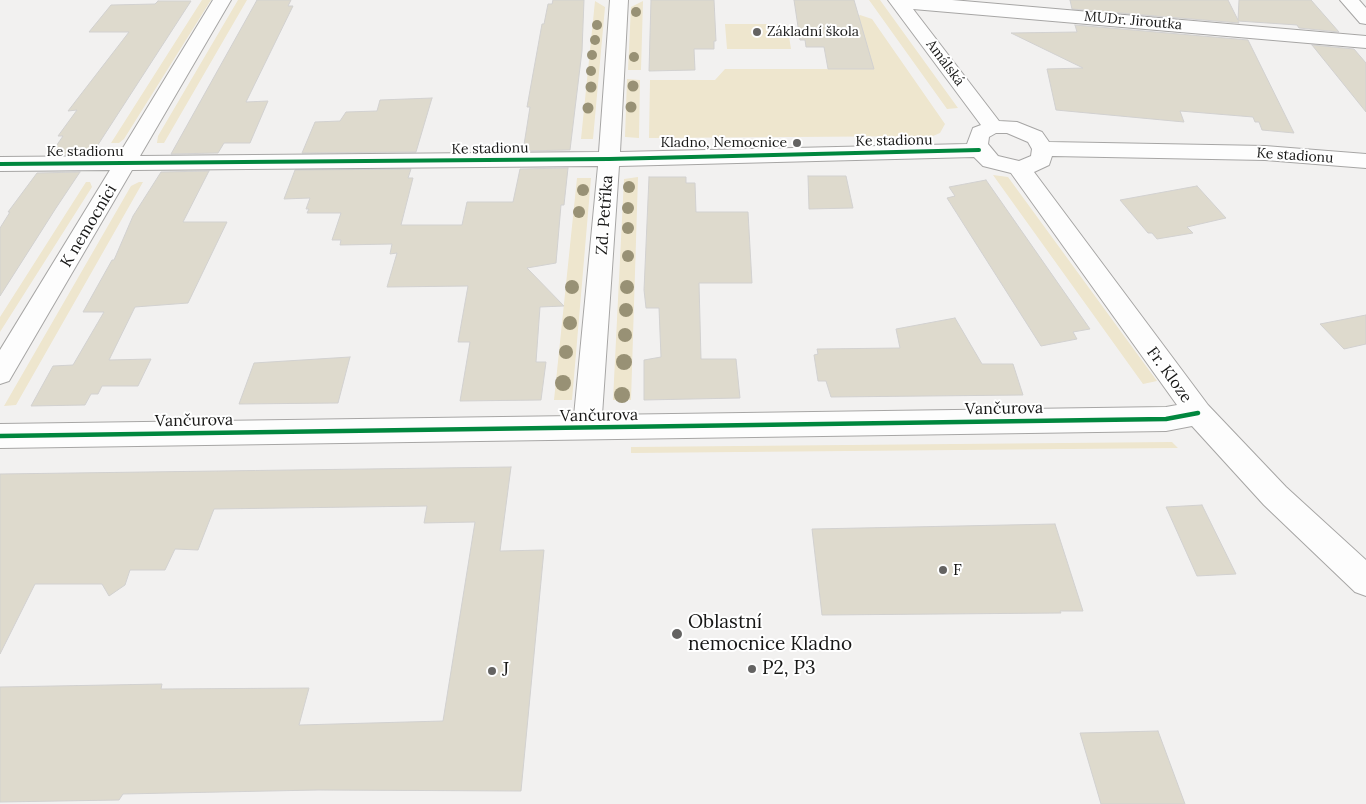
<!DOCTYPE html>
<html>
<head>
<meta charset="utf-8">
<style>
	body { margin:0 }
	canvas { display:block; background:#f2f1f0 }
</style>
</head>
<body>
<canvas width="1366" height="804"></canvas>
<script>
const g = document.querySelector('canvas').getContext('2d');
g.lineJoin = 'round';
function paint(path, color) {
  g.fillStyle = color;
  g.fill(path, 'evenodd');
}
function poly(rows) {
  const path = new Path2D();
  for (const r of rows) {
    path.moveTo(r[0], r[1]);
    for (let i = 2; i < r.length; i += 2) path.lineTo(r[i], r[i + 1]);
  }
  return path;
}
function stroke(path, color, width, dash) {
  g.strokeStyle = color;
  g.lineWidth = width;
  g.lineCap = dash ? 'butt' : 'round';
  g.setLineDash(dash || []);
  g.stroke(path);
}
function write(font, color, halo, rows, align = 'center') {
  g.font = font + ' Lora,serif';
  g.lineWidth = 4;
  g.setLineDash([]);
  g.textBaseline = 'middle';
  g.strokeStyle = halo;
  g.fillStyle = color;
  for (const [text, x, y, turn = 0] of rows) {
    g.save();
    g.translate(x, y);
    g.rotate((+turn || 0) * Math.PI / 180);
    g.textAlign = isNaN(turn) ? turn : align;
    if (halo) g.strokeText(text, 0, 0);
    g.fillText(text, 0, 0);
    g.restore();
  }
}
paint(poly([
	[202,0,211,0,124,139,119,143,111,143],
	[238,0,247,0,164,143,157,143,158,136],
	[869,0,880,0,958,108,947,109],
	[595,1,605,7,593,139,581,139],
	[643,1,641,70,628,70,631,7],
	[860,15,872,19,945,124,940,133,933,136,649,138,650,80,715,80,725,69,873,69,858,16],
	[725,24,787,24,791,49,727,49],
	[627,79,640,80,639,138,625,137],
	[993,175,1008,177,1157,381,1143,384],
	[638,177,631,400,613,400,624,179],
	[577,178,591,178,572,400,554,400],
	[86,182,90,182,92,187,0,332,0,317],
	[139,182,143,182,16,405,4,406,131,186],
	[1172,442,1178,448,631,453,631,447]
]), '#eee6ce');
const building = poly([
	[257,0,291,0,288,6,293,6,246,102,268,101,250,143,224,143,218,153,171,154,257,0],
	[553,0,584,0,582,51,570,150,523,151,530,107,527,107,542,24,544,24,548,4,552,4,553,0],
	[651,0,714,0,716,41,714,41,714,49,694,49,695,70,649,71,651,0],
	[794,0,854,0,874,69,828,69,824,47,806,47,805,40,800,40,794,0],
	[1070,0,1228,0,1238,20,1239,0,1311,0,1339,32,1299,28,1297,25,1238,21,1239,23,1072,9,1070,0],
	[158,1,191,1,92,154,50,155,63,136,58,136,77,110,68,111,129,32,89,32,111,5,155,4,158,1],
	[1075,25,1248,40,1294,133,1262,130,1259,122,1255,122,1253,117,1180,111,1184,122,1056,110,1047,69,1083,68,1011,33,1077,32,1075,25],
	[1312,45,1354,49,1366,63,1366,112,1312,45],
	[432,98,416,152,302,153,315,122,340,121,346,112,377,111,380,100,432,98],
	[568,168,564,205,561,205,556,263,527,268,564,306,540,307,536,362,546,362,541,400,460,401,470,342,458,342,468,286,387,287,397,253,390,254,392,244,340,245,341,240,332,240,341,213,307,213,309,209,306,209,310,198,284,199,295,170,411,169,408,178,413,178,401,225,462,225,467,202,513,202,520,169,568,168],
	[209,171,183,222,227,222,188,303,135,307,109,360,151,359,138,386,102,386,98,394,91,394,85,405,31,406,53,366,73,365,104,312,83,312,112,260,114,260,133,216,161,172,209,171],
	[80,172,56,208,0,296,0,228,10,212,8,212,37,173,80,172],
	[808,176,846,176,853,208,809,209,808,176],
	[649,177,686,177,686,183,695,183,696,212,748,212,752,283,699,283,701,359,736,359,740,398,644,400,644,360,661,357,659,308,646,308,644,290,649,177],
	[986,180,1090,329,1073,332,1077,339,1041,346,947,198,955,196,949,187,986,180],
	[1197,186,1226,218,1187,227,1193,233,1157,239,1152,233,1148,233,1120,200,1197,186],
	[1366,315,1366,344,1344,349,1320,324,1366,315],
	[955,318,982,364,1013,364,1023,395,831,397,826,381,818,381,814,355,818,354,817,349,900,348,896,329,955,318],
	[350,357,338,403,239,404,254,363,350,357],
	[511,467,500,551,544,550,521,791,318,790,123,794,119,800,0,802,0,687,162,684,161,689,309,688,299,725,443,721,475,522,424,523,427,506,214,509,198,550,175,549,165,570,130,570,125,585,109,596,102,584,35,584,0,654,0,474,511,467],
	[1202,505,1236,574,1197,576,1166,507,1202,505],
	[1055,524,1083,611,1060,611,1061,613,822,615,812,529,1055,524],
	[1158,731,1185,804,1101,804,1080,733,1158,731]
]);
paint(building, '#dedacd');
stroke(building, '#d2d1d0', 1);
const minor = poly([
	[213,0,231,0,140,156,599,152,610,0,628,0,620,152,967,144,973,128,981,125,888,0,952,0,1366,36,1366,48,913,9,999,121,1017,122,1042,132,1049,142,1265,146,1366,154,1366,168,1265,160,1052,156,1049,165,1034,172,1208,405,1286,487,1366,560,1366,596,1355,592,1264,505,1192,426,1166,431,0,448,0,424,574,416,598,166,132,170,9,381,0,384,0,350,110,170,0,171,0,157,118,156,213,0],
	[996,133,1007,133,1028,142,1032,149,1031,156,1019,161,998,156,988,144,989,137,996,133],
	[974,157,983,166,1011,173,1177,405,1166,407,602,415,619,166,974,157],
	[1340,0,1359,0,1366,8,1366,24,1360,23,1340,0]
]);
stroke(minor, '#a7a6a5', 2);
paint(minor, '#fdfdfd');
stroke(poly([
	[0,164,609,159,979,150]
]), '#00873e', 4);
stroke(poly([
	[0,436,1166,419,1198,413]
]), '#00873e', 4.5);
g.fillStyle = '#989175';
for (const [x, y, r] of [
	[636,12,5],
	[597,25,5],
	[595,40,5],
	[592,55,5],
	[634,57,5],
	[591,71,5],
	[633,86,5.5],
	[591,87,5.5],
	[631,107,5.5],
	[588,108,5.5],
	[629,187,6],
	[583,190,6],
	[628,208,6],
	[579,212,6],
	[628,228,6],
	[628,256,6],
	[572,287,7],
	[627,287,7],
	[626,310,7],
	[570,323,7],
	[625,335,7],
	[566,352,7],
	[624,362,8],
	[563,383,8],
	[622,395,8]
]) {
  g.beginPath();
  g.arc(x, y, r, 0, 2 * Math.PI);
  g.fill();
}
for (const [x, y, r, color] of [
	[757,32,5,"#646362"],
	[797,143,5,"#646362"],
	[943,570,5,"#646362"],
	[677,634,6,"#646362"],
	[752,669,5,"#646362"],
	[492,671,5,"#646362"]
]) {
  const dot = new Path2D();
  dot.arc(x, y, r, 0, 2 * Math.PI);
  g.fillStyle = color;
  g.fill(dot);
  stroke(dot, '#fff', 2);
}
write('14px', '#171716', '#fff', [
	["MUDr. Jiroutka",1133,21,5],
	["Amálská",945,63,53],
	["Ke stadionu",894,141,-1],
	["Ke stadionu",490,149,-1],
	["Ke stadionu",85,152],
	["Ke stadionu",1295,156,4]
]);
write('14px', '#171716', '#fff', [
	["Základní škola",767,32],
	["Kladno, Nemocnice",787,143,"right"]
], 'left');
write('16px', '#171716', '#fff', [
	["Zd. Petříka",605,215,-86],
	["K nemocnici",89,226,-59],
	["Fr. Kloze",1169,375,54],
	["Vančurova",1004,409,-1],
	["Vančurova",599,416,-1],
	["Vančurova",194,421,-1]
]);
write('16px', '#171716', '#fff', [
	["F",953,570]
], 'left');
write('19px', '#171716', '#fff', [
	["Oblastní",688,623],
	["nemocnice Kladno",688,645],
	["P2, P3",762,669],
	["J",502,671]
], 'left');
</script>
</body>
</html>
